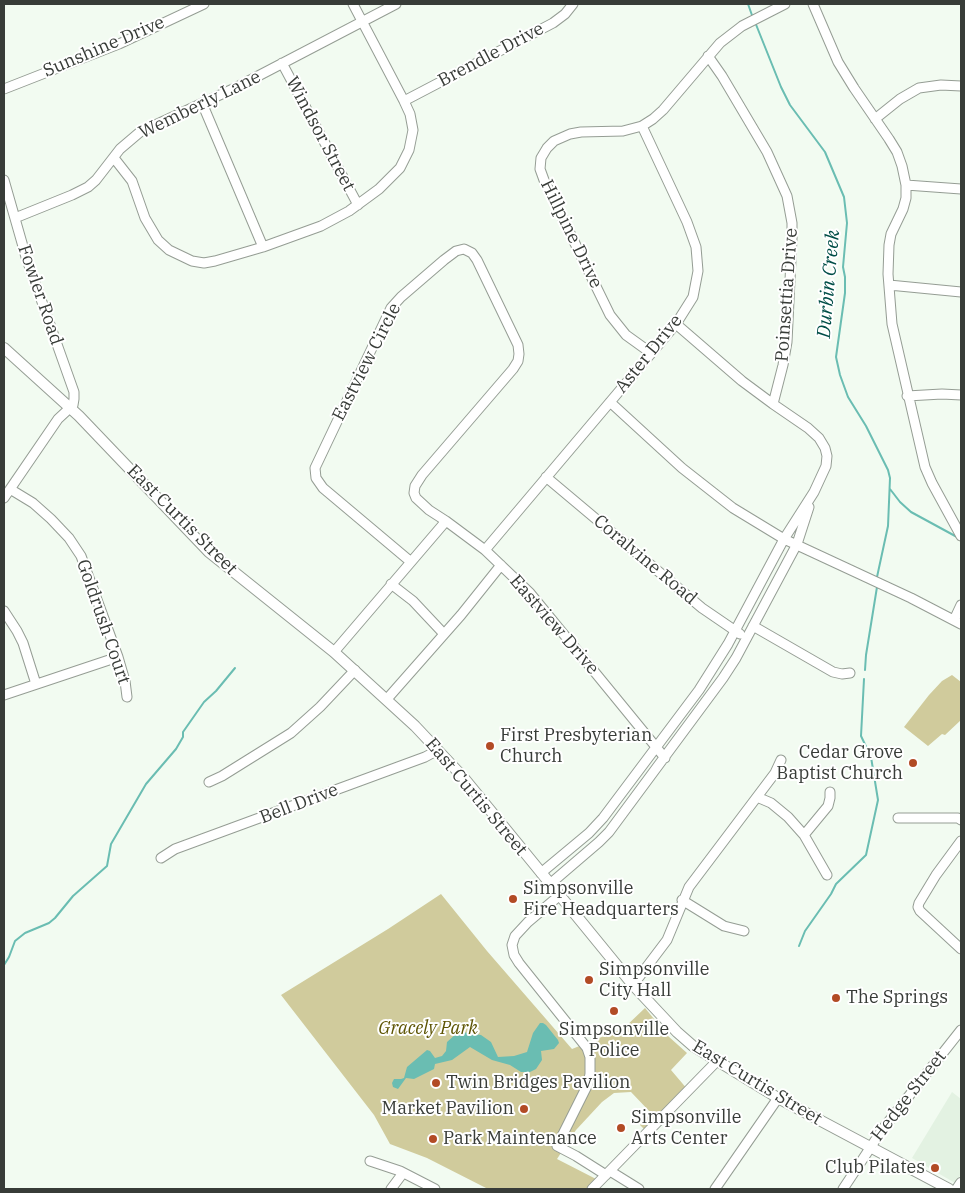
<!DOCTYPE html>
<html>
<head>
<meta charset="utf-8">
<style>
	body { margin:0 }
	#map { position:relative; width:965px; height:1193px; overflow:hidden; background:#f2fbf1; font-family:"IBM Plex Serif",serif }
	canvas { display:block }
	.frame { position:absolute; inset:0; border:5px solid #383c38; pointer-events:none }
</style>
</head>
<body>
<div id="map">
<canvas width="965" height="1193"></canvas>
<div class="frame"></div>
</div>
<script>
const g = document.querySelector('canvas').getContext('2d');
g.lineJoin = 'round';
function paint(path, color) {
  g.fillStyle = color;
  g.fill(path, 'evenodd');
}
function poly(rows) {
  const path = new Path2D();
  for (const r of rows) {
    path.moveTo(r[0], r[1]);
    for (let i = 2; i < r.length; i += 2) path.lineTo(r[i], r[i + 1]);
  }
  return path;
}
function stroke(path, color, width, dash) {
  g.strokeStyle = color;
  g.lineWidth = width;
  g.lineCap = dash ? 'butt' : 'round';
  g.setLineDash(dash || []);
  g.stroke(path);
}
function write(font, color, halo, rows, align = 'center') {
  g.font = font + ' "IBM Plex Serif",serif';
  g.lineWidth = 4;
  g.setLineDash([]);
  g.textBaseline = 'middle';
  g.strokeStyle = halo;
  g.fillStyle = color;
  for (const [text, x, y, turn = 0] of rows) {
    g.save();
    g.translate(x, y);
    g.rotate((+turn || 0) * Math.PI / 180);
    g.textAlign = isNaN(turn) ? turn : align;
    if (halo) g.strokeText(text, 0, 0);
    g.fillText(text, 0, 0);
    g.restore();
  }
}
paint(poly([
	[952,1092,961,1099,961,1174,955,1183,912,1158]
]), '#e3f2e2');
paint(poly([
	[952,675,961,682,961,720,945,735,942,734,928,746,904,727,929,695,942,681],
	[441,894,487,951,572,1049,624,1028,645,1008,668,1036,687,1053,671,1070,688,1090,644,1129,640,1125,651,1113,631,1092,614,1093,602,1102,576,1130,557,1159,596,1179,586,1189,488,1189,427,1158,390,1144,374,1115,281,995,388,929]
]), '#d0cb9c');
paint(poly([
	[540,1023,543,1023,546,1025,558,1040,559,1043,554,1049,541,1051,542,1060,536,1069,530,1072,521,1072,510,1065,492,1060,470,1047,452,1060,435,1064,434,1069,414,1079,406,1078,398,1089,393,1087,392,1083,394,1079,401,1079,404,1078,407,1067,427,1050,430,1051,435,1058,442,1056,446,1051,447,1042,457,1033,462,1032,481,1035,491,1042,498,1057,514,1056,527,1052,533,1033]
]), '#6abdb2');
stroke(poly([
	[748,4,753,18],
	[755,22,781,87,790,105,825,152,844,197,847,223,843,267,845,277,845,293,836,357,840,375,848,397,866,426,888,470,890,478,888,526,877,577],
	[890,489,900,502,911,512,957,537],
	[865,670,866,655,877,587],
	[799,946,805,931,831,894,836,884,866,855,878,800,871,757,861,736,864,679],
	[4,965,9,957,15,941,25,933,49,923,55,918,73,896,107,866,111,844,146,784,176,749,183,737,183,732,204,702,216,691,235,668]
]), '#6abdb2', 2);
const minor = poly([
	[813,4,838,62,854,88,889,139,897,152,902,166,906,185,906,198,903,209,891,234,889,245,888,274,892,324,925,467,932,483,961,536],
	[282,63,358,205],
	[4,89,119,44,204,4],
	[404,101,553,23,565,14,573,4],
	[202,103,263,247],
	[875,119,900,99,919,88,941,85,961,86],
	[114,158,132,181,145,218,158,240,169,250,192,261,204,263,215,261,263,247,321,226,349,211,379,189,400,168,409,150,413,130,410,114,404,101,353,4],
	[4,180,26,257,74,392,74,399,73,405,58,419,4,498],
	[906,185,961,189],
	[15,218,72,195,88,187,96,180,120,149,140,132,237,87,396,4],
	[889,285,961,292],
	[676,324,742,381,773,404],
	[651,353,626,335,610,315,544,180,540,169,541,158,547,148,554,141,570,134,581,132,623,131,642,126,653,119,663,110,720,43,742,26,785,4],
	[907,396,942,394,961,395],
	[610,402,682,468,733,508,784,539,911,598,961,624],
	[546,477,702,608,740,634],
	[10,489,33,503,51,519,69,538,81,556,118,657,125,681,127,697],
	[485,550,676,324,693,297,698,271,696,247,687,222,642,126],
	[411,562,323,488,316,478,315,468,391,308,401,297,444,260,456,251,464,249,472,253,477,260,518,345,519,354,518,361,513,369,422,475,415,486,414,493,416,498,429,510,446,521],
	[391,584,413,601,444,634],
	[4,611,17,631,23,643,36,684],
	[954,620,961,605],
	[753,626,833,672,842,674,850,673],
	[334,652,446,521,485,550,530,593,665,758],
	[4,695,118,657],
	[387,699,461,615,501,565],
	[209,782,222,776,291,733,320,707,355,670],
	[757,797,771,803,788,817,804,835,827,875],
	[898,818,958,818,961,820],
	[804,835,828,806,830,798,830,792],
	[961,841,936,875,919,903,918,907,920,911,961,949],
	[161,858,175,849,425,757,438,750],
	[541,873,589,833,603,818,699,690,728,644,784,539,814,492,826,466,827,456,825,448,819,438,808,428,773,404,783,365,787,342,792,239,792,223,787,196,767,152,722,76,708,56],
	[550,884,599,842,609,832,723,678,736,658,797,544,809,507],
	[560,895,528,922,515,936,512,945,514,955,519,963,587,1048,590,1057,590,1074,588,1084,557,1146,576,1156,606,1175],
	[682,900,724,926,744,931],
	[633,985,667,940,689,887,775,773,781,760],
	[370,1161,400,1171,435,1189],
	[610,1171,639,1189],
	[391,1189,403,1173],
	[592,1189,717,1061],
	[715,1189,778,1098],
	[843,1189,882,1130,961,1030]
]);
const major = poly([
	[4,348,79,416,209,552,334,652,415,726,463,777,633,985,677,1032,693,1046,778,1098,949,1189],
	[957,1189,961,1183]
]);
stroke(minor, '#959d94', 11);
stroke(major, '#959d94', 12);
stroke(minor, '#fff', 9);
stroke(major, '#fff', 10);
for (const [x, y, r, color] of [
	[490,746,5,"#b24b25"],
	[913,763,5,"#b24b25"],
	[513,899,5,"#b24b25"],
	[589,980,5,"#b24b25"],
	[836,998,5,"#b24b25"],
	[614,1011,5,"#b24b25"],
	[436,1083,5,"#b24b25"],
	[524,1109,5,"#b24b25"],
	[621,1128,5,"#b24b25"],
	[433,1139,5,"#b24b25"],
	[935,1168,5,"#b24b25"]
]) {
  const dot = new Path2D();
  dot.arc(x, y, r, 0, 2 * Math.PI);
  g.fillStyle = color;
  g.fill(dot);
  stroke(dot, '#fff', 2);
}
write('18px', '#383c38', '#fff', [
	["Sunshine Drive",104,47,-23],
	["Brendle Drive",491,55,-28],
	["Wemberly Lane",200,105,-26],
	["Windsor Street",320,134,62],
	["Hillpine Drive",571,234,64],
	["Fowler Road",40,295,71],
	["Poinsettia Drive",787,295,-86],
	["Aster Drive",649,354,-51],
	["Eastview Circle",367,362,-63],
	["East Curtis Street",182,520,45],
	["Coralvine Road",645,560,40],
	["Goldrush Court",103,622,71],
	["Eastview Drive",554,625,49],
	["East Curtis Street",476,797,50],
	["Bell Drive",299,804,-21],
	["East Curtis Street",757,1083,31],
	["Hedge Street",909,1096,-52]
]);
write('18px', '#383c38', '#fff', [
	["First Presbyterian",500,736],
	["Church",500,757],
	["Cedar Grove",903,753,"right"],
	["Baptist Church",903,774,"right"],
	["Simpsonville",523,889],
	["Fire Headquarters",523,910],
	["Simpsonville",599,970],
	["City Hall",599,991],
	["The Springs",846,998],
	["Simpsonville",614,1030,"center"],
	["Police",614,1051,"center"],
	["Twin Bridges Pavilion",446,1083],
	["Market Pavilion",514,1109,"right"],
	["Simpsonville",631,1118],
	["Arts Center",631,1139],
	["Park Maintenance",443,1139],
	["Club Pilates",925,1168,"right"]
], 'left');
write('italic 18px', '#5d5403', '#fff', [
	["Gracely Park",428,1029]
]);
write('italic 19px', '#004e47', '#fff', [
	["Durbin Creek",829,284,-85]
]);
</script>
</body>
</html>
